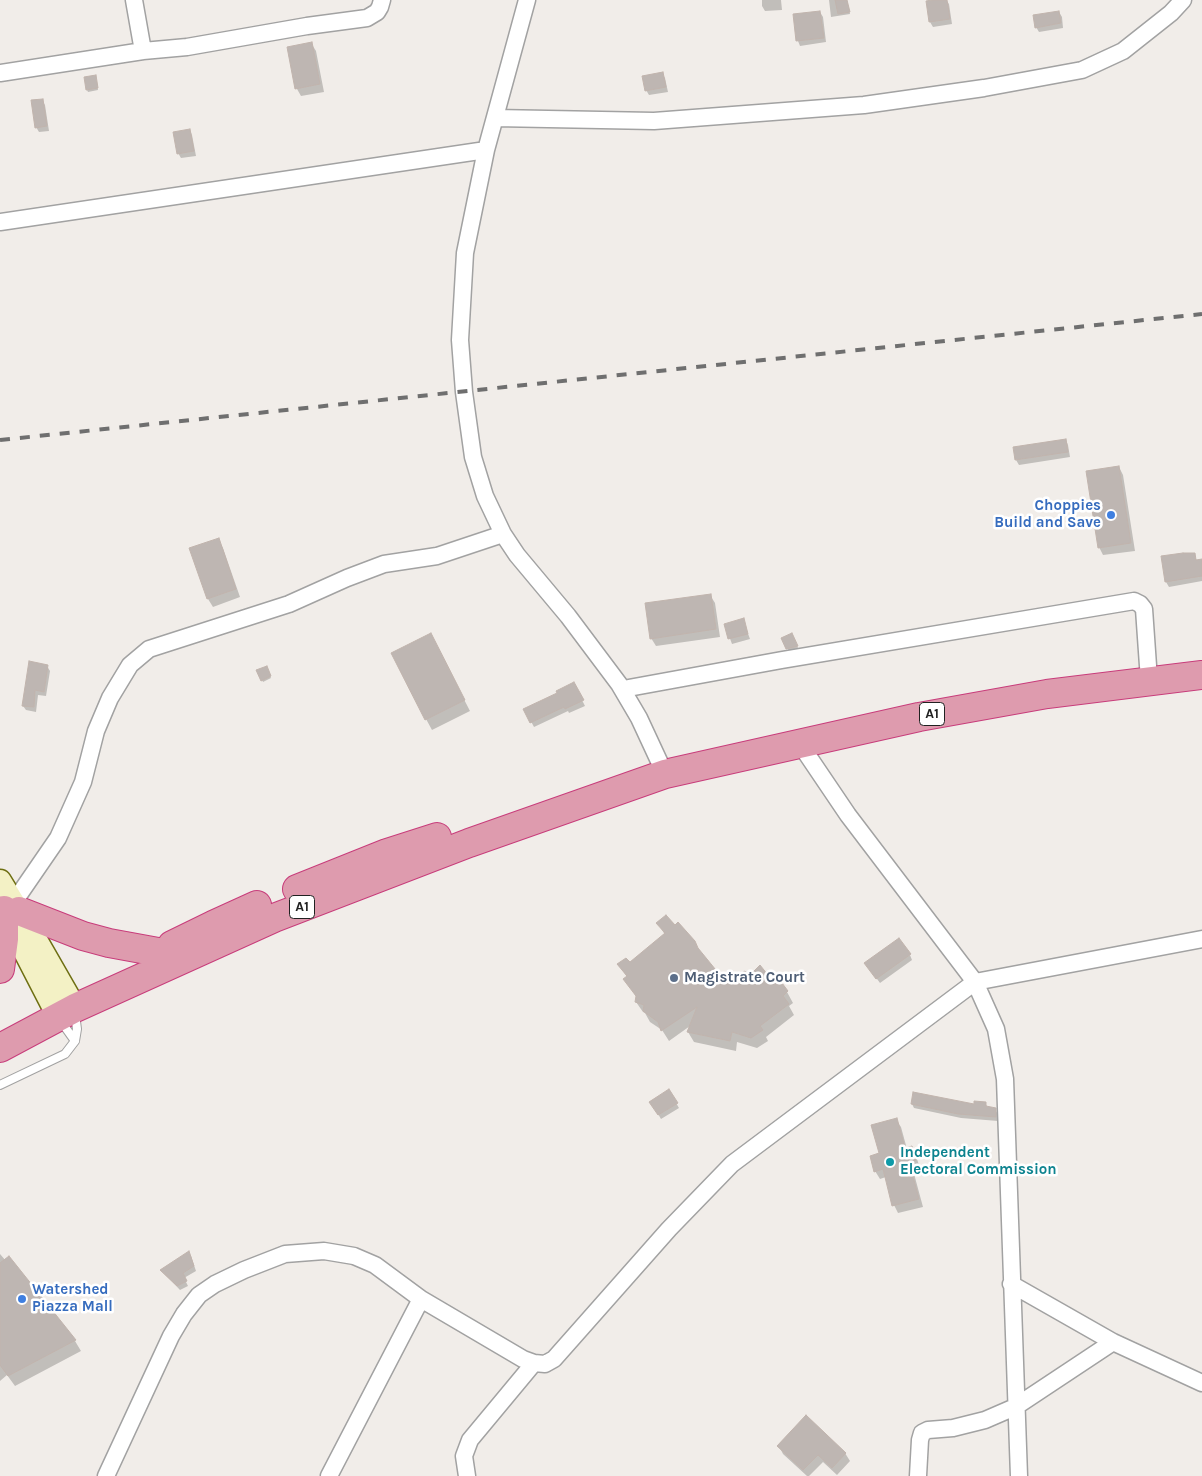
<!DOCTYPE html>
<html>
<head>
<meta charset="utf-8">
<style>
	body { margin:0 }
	canvas { display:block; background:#f1ede9 }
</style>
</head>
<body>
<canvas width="1202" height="1476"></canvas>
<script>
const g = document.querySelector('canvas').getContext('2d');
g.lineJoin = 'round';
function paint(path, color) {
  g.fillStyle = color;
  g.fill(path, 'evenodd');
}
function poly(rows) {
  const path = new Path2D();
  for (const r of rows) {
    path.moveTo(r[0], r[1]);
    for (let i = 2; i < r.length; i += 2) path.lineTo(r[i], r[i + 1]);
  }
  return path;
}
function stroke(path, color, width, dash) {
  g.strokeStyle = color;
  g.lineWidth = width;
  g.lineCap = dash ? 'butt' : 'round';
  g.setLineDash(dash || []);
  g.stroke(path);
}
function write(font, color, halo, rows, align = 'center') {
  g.font = font + ' Karla,sans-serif';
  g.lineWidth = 5;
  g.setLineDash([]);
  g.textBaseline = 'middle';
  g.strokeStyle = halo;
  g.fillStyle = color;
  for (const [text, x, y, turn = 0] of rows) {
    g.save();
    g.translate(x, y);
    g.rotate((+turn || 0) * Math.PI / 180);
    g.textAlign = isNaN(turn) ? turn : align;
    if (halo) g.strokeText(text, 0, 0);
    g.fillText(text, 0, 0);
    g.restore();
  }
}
paint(poly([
	[762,0,781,0,782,10,765,11,762,6],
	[829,0,847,0,850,14,831,17],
	[940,0,946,0,949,4,952,24,933,27,930,22,927,2],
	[820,12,823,17,826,42,800,46,798,41],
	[1059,12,1062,17,1063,28,1039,32,1036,27],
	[311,43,316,51,324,92,301,96,297,89],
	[662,73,665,78,668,92,649,95,646,90],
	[96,79,98,90,88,92,87,90],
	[42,100,45,105,49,131,39,132,36,127],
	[190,130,192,135,196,156,181,158,178,153],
	[1066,440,1068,445,1070,457,1019,465,1016,460],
	[1119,467,1123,475,1135,551,1103,555,1099,547],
	[218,540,223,548,240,597,213,607,208,599,191,549],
	[1194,555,1197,561,1202,560,1202,581,1169,587,1166,582,1163,557],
	[710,595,715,603,720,637,656,646,651,638],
	[743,620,750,639,732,644,725,625],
	[792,634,798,648,789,651,783,638],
	[436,645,470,711,432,730,426,719],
	[47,666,50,671,46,696,38,695,36,712,26,710,23,706],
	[266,667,271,678,263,682,258,671],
	[574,684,585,706,569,713,568,711,534,727,525,710,559,694],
	[658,923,700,953,719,976,737,987,749,977,768,977,787,992,793,1003,789,1006,794,1015,766,1037,768,1041,757,1048,737,1042,736,1051,694,1042,688,1032,690,1026,669,1041,662,1030,650,1022,645,1013,643,1012,636,1002,637,998,625,979,627,977,619,965,630,964,665,935],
	[910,955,912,960,880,983,869,968],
	[669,1091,679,1108,661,1119,651,1102],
	[985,1103,988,1108,995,1110,998,1114,998,1121,961,1118,914,1108,912,1104,975,1105],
	[896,1120,901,1127,907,1149,912,1148,916,1156,920,1168,913,1170,923,1207,898,1213,894,1205,886,1177,880,1179,875,1171,881,1154],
	[0,1254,75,1341,81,1351,15,1386,7,1375,0,1381],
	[191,1256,196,1271,184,1278,188,1286,180,1290,161,1270],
	[779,1446,845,1453,850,1461,837,1475,823,1462,809,1476,807,1476,783,1454]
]), '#0003');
const building = poly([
	[835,0,847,0,850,12,838,14,835,0],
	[932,0,947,0,950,19,929,22,926,1,932,0],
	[820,11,824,38,796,41,793,14,820,11],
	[1059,11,1061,23,1035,28,1033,15,1059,11],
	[312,42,320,84,295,89,287,47,312,42],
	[663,72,666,87,645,91,642,76,663,72],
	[96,75,98,88,86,90,84,77,96,75],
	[43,99,47,126,35,128,31,100,43,99],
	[190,129,194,151,177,154,173,132,190,129],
	[1066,439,1068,452,1015,460,1013,447,1066,439],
	[1119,466,1131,543,1098,548,1086,471,1119,466],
	[219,538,236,589,207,599,189,548,219,538],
	[1183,553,1195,553,1196,560,1202,559,1202,576,1165,582,1161,556,1183,553],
	[711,594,716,629,650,639,645,603,711,594],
	[744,618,748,634,728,639,724,624,744,618],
	[431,633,465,700,425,720,391,653,431,633],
	[792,633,798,646,786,649,781,638,792,633],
	[29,661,48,665,44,692,35,690,34,707,22,706,29,661],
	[267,666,271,676,261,681,256,670,267,666],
	[574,682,584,700,565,709,564,707,530,723,523,709,557,693,556,691,574,682],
	[666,915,675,925,678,922,695,941,698,948,720,975,736,985,738,975,745,971,749,976,760,965,768,975,773,971,788,991,783,996,789,1004,760,1026,763,1030,751,1038,732,1032,730,1041,687,1032,697,1007,661,1031,658,1022,643,1011,644,1005,635,1002,636,996,623,979,627,976,617,964,626,958,630,962,665,933,656,923,666,915],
	[899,938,911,954,876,979,864,963,899,938],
	[669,1089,678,1103,658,1115,649,1102,669,1089],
	[913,1092,974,1104,974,1101,986,1102,986,1106,996,1108,996,1117,958,1114,911,1104,913,1092],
	[897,1118,905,1148,912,1146,916,1160,909,1162,919,1199,892,1206,883,1169,874,1172,870,1156,879,1153,871,1125,897,1118],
	[189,1251,194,1266,183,1273,187,1281,177,1286,160,1270,189,1251],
	[9,1256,76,1340,8,1376,0,1365,0,1263,9,1256],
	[806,1415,846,1453,832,1468,818,1455,803,1470,777,1446,806,1415]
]);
paint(building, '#beb6b2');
stroke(building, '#c1b4ad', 1);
const lane = poly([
	[60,1020,75,1041],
	[0,1085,65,1054,75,1041,77,1029,75,1014]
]);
const street = poly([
	[134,0,143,51],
	[527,0,486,150,465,253,460,340,464,392,473,457,485,496,503,534,517,555,568,616,619,684,639,718,665,774],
	[0,73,143,51,187,47,307,26,367,18,377,12,380,7,382,0],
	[495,118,654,121,864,105,984,88,1082,70,1123,51,1171,13,1183,0],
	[0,222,486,150],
	[623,689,782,660,1134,601,1140,604,1144,609,1149,680],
	[800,744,848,815,975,982,996,1029,1005,1079,1019,1476],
	[14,902,58,838,83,782,96,731,110,698,130,665,149,649,289,604,347,578,384,564,437,556,503,534],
	[1011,1284,1113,1342,1202,1383],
	[106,1476,171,1336,184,1314,199,1295,215,1284,244,1270,285,1254,324,1251,354,1256,375,1265,421,1299,523,1359,534,1363,545,1364,554,1359,669,1229,732,1164,975,982,1202,939],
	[329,1476,421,1299],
	[467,1476,464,1456,470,1440,534,1363],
	[918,1476,920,1440,922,1433,928,1430,953,1428,985,1420,1015,1407,1113,1342]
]);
const secondary = poly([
	[0,881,36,940,75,1008],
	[8,919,58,1016]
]);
const highway = poly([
	[297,889,387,853,437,837],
	[19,911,83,936,109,943,158,952],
	[172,945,213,925,257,905],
	[0,969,4,939,4,910],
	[0,1048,75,1008,274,918,469,843,665,774,919,717,1047,694,1202,675]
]);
stroke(lane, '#a2a2a2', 10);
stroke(street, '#a2a2a2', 19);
stroke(secondary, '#6e6f12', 25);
stroke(highway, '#c83d7b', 30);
stroke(lane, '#fff', 8);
stroke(street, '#fff', 16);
stroke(secondary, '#f3f1c5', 22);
stroke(highway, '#de9bae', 28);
stroke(poly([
	[0,440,1202,314]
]), '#6f6f6f', 4, [10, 10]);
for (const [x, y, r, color] of [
	[1111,515,5,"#3f7fe0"],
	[674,978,5,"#5c6f8a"],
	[890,1162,5,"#0f9aa8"],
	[22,1299,5,"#3f7fe0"]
]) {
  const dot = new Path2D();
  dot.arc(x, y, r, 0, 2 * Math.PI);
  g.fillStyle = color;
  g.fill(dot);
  stroke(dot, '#fff', 2);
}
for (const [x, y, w] of [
	[932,714,25],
	[302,907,25]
]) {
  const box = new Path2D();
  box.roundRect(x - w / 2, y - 11.5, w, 23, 4);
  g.fillStyle = '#fff';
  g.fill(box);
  stroke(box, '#212121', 1);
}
write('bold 14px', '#212121', null, [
	["A1",932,714],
	["A1",302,907]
]);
write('bold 15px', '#366cbe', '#fff', [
	["Choppies",1101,506],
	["Build and Save",1101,523],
	["Watershed",32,1290,"left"],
	["Piazza Mall",32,1307,"left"]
], 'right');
write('bold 15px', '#4e5e75', '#fff', [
	["Magistrate Court",684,978]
], 'left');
write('bold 15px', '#0d838f', '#fff', [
	["Independent",900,1153],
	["Electoral Commission",900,1170]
], 'left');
</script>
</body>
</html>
